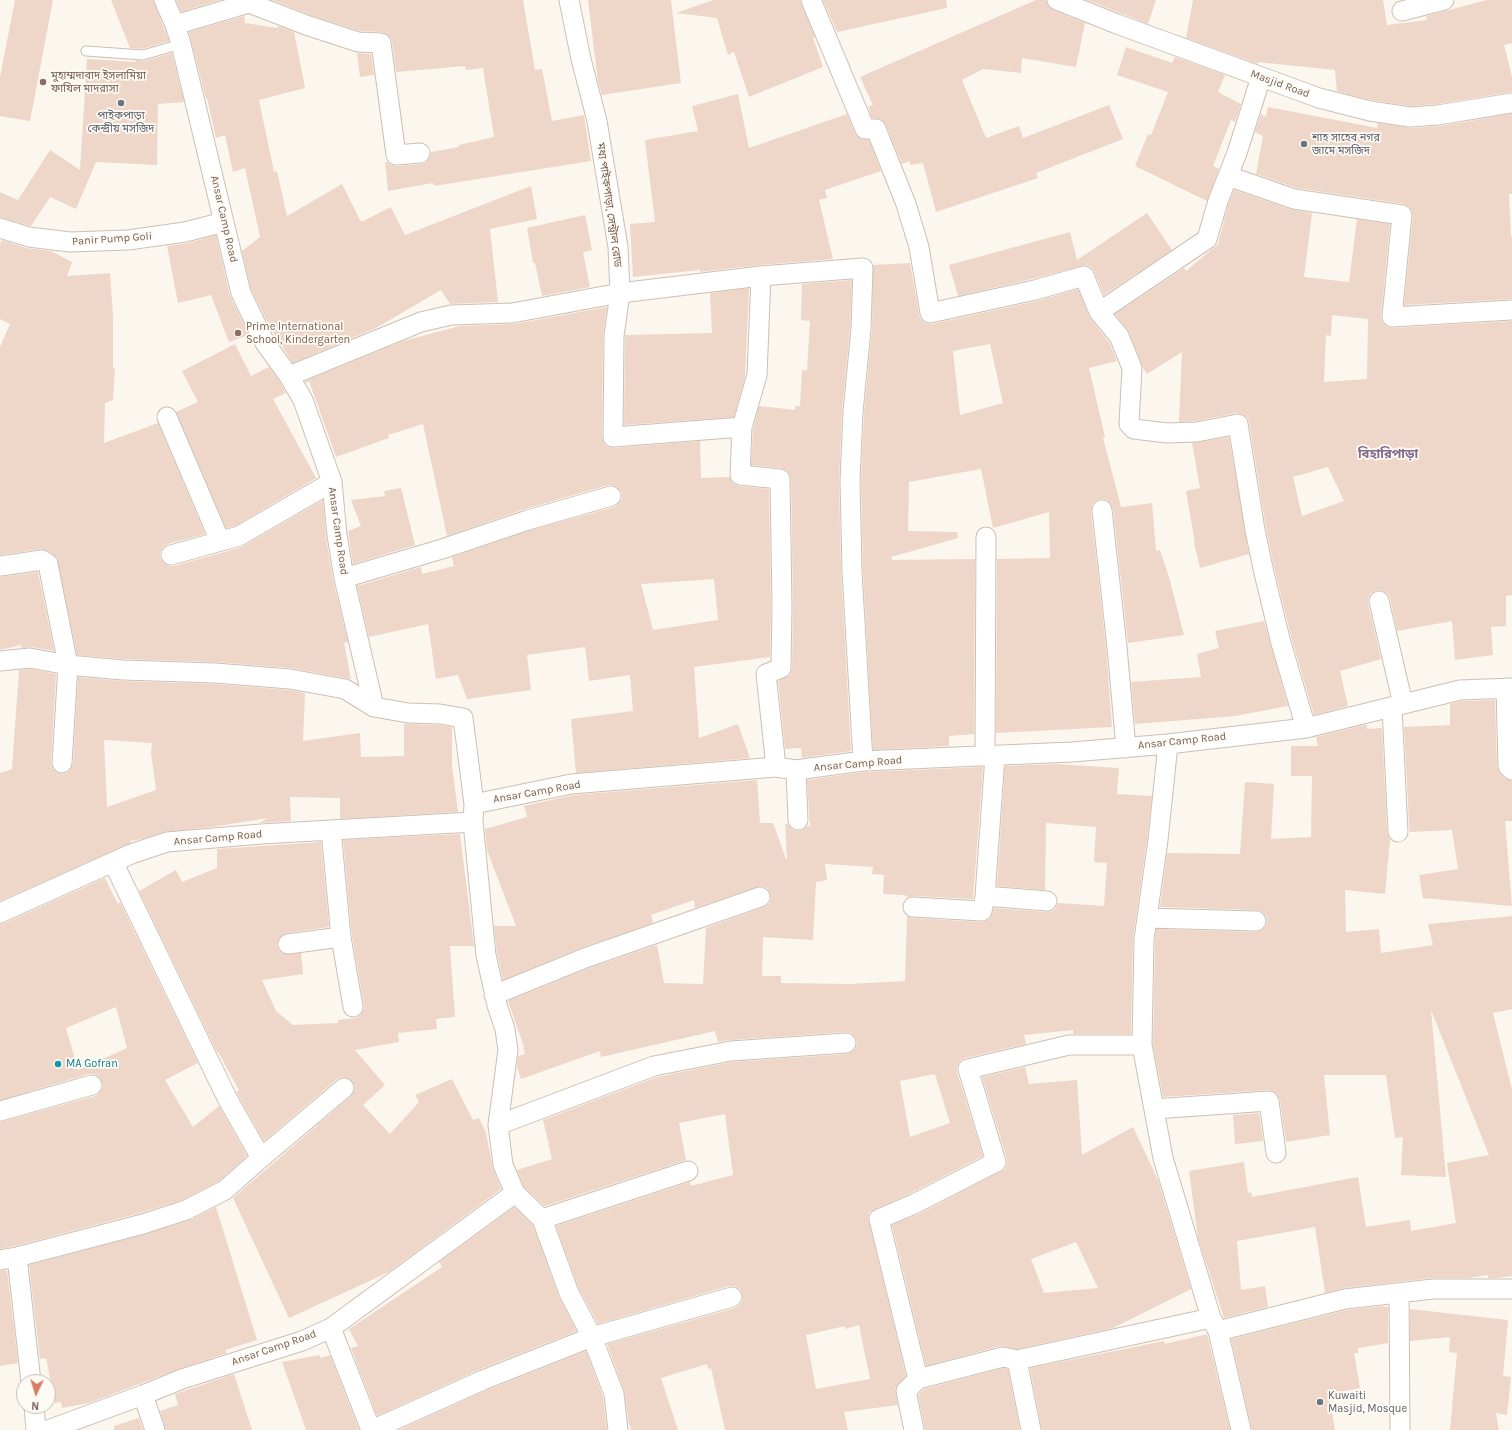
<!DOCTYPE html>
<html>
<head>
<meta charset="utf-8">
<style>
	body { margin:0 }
	#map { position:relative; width:1512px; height:1430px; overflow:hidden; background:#fbf6ee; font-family:Karla,sans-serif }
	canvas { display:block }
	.north { position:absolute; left:16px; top:1374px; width:40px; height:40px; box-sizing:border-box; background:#fefaf4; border:1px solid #c7bcb3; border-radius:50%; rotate:184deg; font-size:11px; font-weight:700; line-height:16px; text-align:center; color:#755e52 }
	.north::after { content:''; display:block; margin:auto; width:14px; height:18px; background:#d67c62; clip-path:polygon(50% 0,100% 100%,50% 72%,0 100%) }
</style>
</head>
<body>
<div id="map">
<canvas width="1512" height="1430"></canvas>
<div class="north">N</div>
</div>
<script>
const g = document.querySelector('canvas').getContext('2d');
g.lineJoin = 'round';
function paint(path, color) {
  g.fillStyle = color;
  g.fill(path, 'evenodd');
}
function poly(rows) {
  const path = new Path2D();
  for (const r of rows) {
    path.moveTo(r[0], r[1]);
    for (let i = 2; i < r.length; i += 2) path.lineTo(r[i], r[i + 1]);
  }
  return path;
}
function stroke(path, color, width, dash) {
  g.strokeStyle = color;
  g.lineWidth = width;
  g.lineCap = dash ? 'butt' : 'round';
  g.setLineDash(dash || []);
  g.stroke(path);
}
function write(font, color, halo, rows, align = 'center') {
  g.font = font + ' Karla,"Noto Sans Bengali",sans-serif';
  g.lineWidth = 3.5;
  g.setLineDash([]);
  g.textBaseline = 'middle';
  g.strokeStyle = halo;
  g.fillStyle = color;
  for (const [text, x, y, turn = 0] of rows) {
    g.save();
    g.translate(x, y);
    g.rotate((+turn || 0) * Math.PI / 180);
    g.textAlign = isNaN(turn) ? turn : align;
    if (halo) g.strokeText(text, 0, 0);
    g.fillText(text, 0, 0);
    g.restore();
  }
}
paint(poly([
	[15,0,53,0,30,121,0,116,0,77],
	[111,0,153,0,169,41,142,49,130,48],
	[176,0,220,0,181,12],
	[272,0,523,0,535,70,542,69,552,121,584,115,591,161,434,186,433,183,388,191,385,162,387,162,391,165,397,166,421,164,426,162,430,158,431,152,459,147,459,145,494,137,483,68,466,70,465,66,396,72,392,41,387,34,381,32,360,31,310,15],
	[588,0,671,0,681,83,602,95,598,82],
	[713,0,800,0,815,37,813,38,823,67,749,97,734,52,728,55,717,18,676,13],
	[823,0,946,0,947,8,837,32],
	[1036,0,1046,0,1048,6,1053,10,1085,23,1076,67,1022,58,1021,73,983,69,962,80,986,138,1019,126,1023,138,1109,105,1123,139,1036,173,1038,178,936,212,923,163,911,165,909,161,902,164,886,125,882,120,872,118,868,107,873,105,860,77],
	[1087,0,1156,0,1148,24],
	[1193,0,1383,0,1387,25,1427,20,1426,16,1487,0,1512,0,1512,43,1504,45,1512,77,1512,92,1437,104,1410,106,1372,100,1350,95,1337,91,1335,70,1258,62,1258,64,1186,38],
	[244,16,245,23,277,28,278,26,294,32,305,88,259,100,274,172,277,171,287,216,342,184,361,222,391,207,405,235,531,186,537,219,490,229,498,302,450,304,441,290,376,328,293,363,270,327,251,289,242,251,260,237,245,168,233,172,225,135,216,138,207,98,206,99,189,32],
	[1126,47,1172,63,1175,57,1225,75,1218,92,1241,104,1235,122,1231,120,1213,166,1219,169,1207,201,1135,166,1148,134,1151,135,1168,92,1117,75],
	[172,53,184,102,158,104,157,165,96,162,76,209,50,197,31,226,0,217,0,192,18,200,50,150,80,170,87,59,136,62,135,60,145,61],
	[357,53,371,54,374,75,360,77],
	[738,94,749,148,847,114,855,133,859,138,869,140,881,171,825,190,827,198,819,200,833,259,760,265,700,272,700,270,633,277,630,224,655,222,645,140,698,131,692,106],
	[1268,107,1377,128,1378,123,1411,128,1440,126,1512,114,1512,194,1509,194,1511,237,1512,236,1512,299,1404,305,1413,216,1412,210,1408,206,1404,204,1297,188,1256,174,1263,136,1255,132,1261,114,1266,117],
	[1234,190,1290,209,1312,213,1304,277,1349,282,1357,219,1390,224,1381,316,1382,322,1387,327,1393,328,1512,321,1512,595,1506,596,1506,626,1491,627,1493,655,1455,660,1452,621,1397,631,1390,598,1387,593,1383,591,1376,590,1371,593,1368,598,1368,603,1381,659,1340,671,1348,706,1314,715,1292,640,1275,571,1266,528,1249,422,1247,417,1242,414,1236,413,1196,421,1179,422,1182,352,1147,374,1143,368,1129,332,1115,314,1184,268,1186,271,1218,244,1228,205],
	[1332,315,1368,319,1367,379,1324,382,1326,335,1331,336],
	[1328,467,1344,501,1302,516,1293,477],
	[1147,213,1172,250,1104,295,1094,271,1091,267,1086,265,1032,279,958,296,949,265,1070,232,1077,260],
	[585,215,592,250,583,252,590,287,542,296,535,263,533,263,527,228],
	[216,235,230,296,249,335,229,342,211,295,178,303,167,246,188,243],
	[2,240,26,248,51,251,72,262,67,276,110,273,113,316,113,368,115,368,113,400,105,403,104,443,158,423,205,534,168,544,163,547,160,552,160,558,164,563,169,566,174,566,242,547,323,500,326,537,333,580,348,642,344,643,351,679,291,668,216,662,124,659,77,655,57,558,48,551,41,549,0,555,0,347,10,324,0,319,0,244],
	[910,263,919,315,921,320,926,323,932,324,1037,301,1078,289,1090,318,1109,342,1117,361,1089,368,1105,437,1103,438,1121,507,1152,503,1156,551,1160,550,1169,577,1184,635,1128,643,1113,509,1111,504,1107,500,1101,499,1096,501,1092,505,1091,511,1106,648,1112,727,996,733,997,559,1050,558,1049,512,993,528,981,469,909,482,908,531,957,532,958,538,891,557,892,560,975,559,974,734,949,736,949,746,873,750,863,571,861,481,864,413,872,329,873,265],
	[990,344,1003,403,960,415,953,351],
	[852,280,850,328,842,411,839,481,841,571,851,751,802,758,801,748,785,749,778,681,790,675,792,668,793,607,791,478,789,473,786,470,781,468,751,465,753,429,759,406,795,410,795,406,800,406,802,370,807,370,810,321,801,320,802,284],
	[749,288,745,377,734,417,624,425,625,335,712,333,710,293],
	[607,307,603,336,602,437,604,443,608,447,614,448,700,441,701,478,730,477,733,484,739,486,769,489,771,607,770,657,694,667,699,738,738,724,750,758,576,773,571,719,633,711,630,675,589,681,585,647,527,655,531,690,467,699,458,675,436,679,428,624,369,637,357,586,421,567,422,574,454,566,452,557,531,530,614,507,619,503,622,499,622,493,618,488,613,485,608,485,525,509,447,536,423,424,388,435,389,438,336,457,309,381,306,383,305,381,403,341,460,326,514,324],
	[714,579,718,620,653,630,641,584],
	[235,344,251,376,269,367,280,382,286,393,273,399,316,478,235,526,226,528,176,412,198,402,182,371],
	[1229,437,1249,554,1200,568,1194,543,1195,543,1186,491,1200,488,1192,443],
	[401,488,415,545,353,564,348,531,361,526,351,500,385,496,384,491],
	[38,572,54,651,32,647,21,648,21,645,0,650,0,577],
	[1264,621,1288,706,1235,716,1135,724,1131,682,1201,677,1197,654,1219,648,1215,631],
	[30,669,56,674,51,762,52,768,56,772,61,774,67,773,71,769,73,764,78,677,123,681,214,684,289,690,305,693,303,741,360,733,361,757,404,756,404,724,439,725,452,727,452,765,458,812,340,819,340,798,290,797,291,821,259,823,268,818,212,827,164,832,142,839,130,841,131,843,0,901,0,773,12,769,19,670],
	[104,740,152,743,151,753,156,790,107,807],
	[1495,700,1497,766,1500,773,1504,778,1512,781,1512,821,1505,821,1512,906,1423,898,1419,875,1458,869,1452,830,1410,832,1409,823,1404,727,1450,725,1450,704,1462,701],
	[1364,725,1367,725,1367,729,1382,728,1387,833,1390,840,1385,894,1345,890,1346,932,1379,929,1381,953,1433,945,1428,924,1512,916,1512,1009,1493,1013,1512,1090,1512,1276,1495,1278,1488,1278,1488,1275,1468,1278,1432,1278,1344,1288,1325,1293,1315,1227,1237,1241,1241,1290,1265,1286,1268,1307,1224,1318,1198,1238,1189,1171,1244,1162,1248,1193,1251,1192,1252,1197,1358,1177,1366,1227,1410,1220,1411,1231,1456,1223,1447,1163,1489,1155,1431,1010,1446,1177,1401,1175,1403,1137,1395,1138,1386,1075,1324,1075,1330,1135,1286,1142,1280,1100,1278,1094,1273,1091,1268,1090,1163,1097,1153,1045,1155,940,1156,929,1256,932,1261,931,1265,927,1267,921,1266,916,1262,912,1256,910,1160,907,1167,853,1240,854,1245,782,1274,784,1271,839,1311,837,1312,776,1291,776,1291,746,1318,746,1316,737],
	[1055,764,1119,768,1117,794,1152,796,1147,839,1133,938,1131,1034,1073,1034,1073,1030,1024,1035,1026,1044,965,1058,960,1061,957,1067,957,1072,983,1156,909,1194,875,1209,870,1212,868,1217,906,1376,895,1388,898,1405,844,1412,848,1430,725,1430,711,1368,708,1369,707,1364,661,1378,678,1430,631,1430,630,1425,629,1425,624,1390,607,1344,735,1308,740,1305,743,1300,742,1294,740,1289,735,1286,729,1286,598,1324,579,1289,556,1226,690,1182,691,1186,733,1175,725,1114,679,1123,686,1160,545,1206,524,1187,517,1170,552,1159,543,1120,657,1077,732,1062,847,1054,852,1052,856,1048,857,1042,855,1037,851,1033,845,1032,730,1040,718,1042,715,1031,601,1057,600,1051,521,1079,517,1066,518,1056,525,1054,523,1048,524,1047,508,1001,589,968,657,945,664,983,703,984,706,928,764,907,769,904,771,899,770,894,767,888,762,886,757,887,695,908,694,900,651,915,653,923,581,948,503,980,497,953,494,926,516,926,487,850,485,829,527,817,524,806,573,795,757,780,760,823,773,823,786,859,787,859,785,824,788,824,793,830,798,831,804,829,807,826,810,826,807,780,864,772,983,767,973,899,914,896,907,898,907,896,903,895,883,894,884,875,872,874,873,867,825,864,827,880,816,882,813,940,763,937,762,976,781,976,781,983,850,984,905,981,907,916,912,918,981,922,986,921,990,918,994,908,1046,912,1052,911,1056,908,1058,903,1104,906,1107,863,1094,862,1096,827,1046,823,1045,890,997,886,1005,766],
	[935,1074,950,1123,910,1137,900,1081],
	[859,1325,870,1379,816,1389,806,1335,845,1326,845,1329],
	[460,834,474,946,450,946,455,1017,436,1019,437,1029,398,1033,399,1042,355,1050,385,1085,363,1105,390,1134,419,1102,415,1095,452,1079,473,1120,479,1118,486,1133,493,1169,501,1189,389,1272,289,1318,233,1198,351,1096,354,1091,355,1086,352,1081,348,1078,342,1077,337,1079,264,1141,237,1093,236,1092,239,1090,218,1052,217,1052,139,891,176,870,182,882,217,868,217,849,321,842,329,927,287,933,281,936,278,940,277,945,279,950,284,954,301,953,303,974,262,980,276,1011,293,1025,338,1023,338,1020,357,1018,363,1011,364,1006,352,936,343,840],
	[105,878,118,904,120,902,198,1063,165,1080,193,1127,219,1106,247,1156,219,1181,182,1200,140,1213,15,1246,0,1249,0,1122,95,1096,100,1092,103,1087,102,1082,99,1077,95,1074,89,1074,0,1100,0,924,5,923],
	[116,1007,127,1048,78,1070,66,1028],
	[1025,1067,1029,1084,1077,1080,1082,1155,1133,1127,1158,1180,1191,1289,1113,1328,1017,1349,1000,1346,926,1366,892,1225,919,1214,1005,1169,1007,1164,1007,1159,982,1077],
	[1076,1242,1098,1288,1044,1293,1031,1259],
	[1259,1113,1263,1141,1235,1144,1233,1115],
	[216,1207,257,1340,225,1350,227,1353,179,1369,89,1403,62,1408,61,1402,55,1403,46,1358,40,1359,29,1265,146,1234,190,1220],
	[514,1207,533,1225,559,1297,577,1331,478,1370,377,1416,351,1348,358,1346,349,1329,442,1267,439,1262],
	[7,1270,18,1363,0,1366,0,1271],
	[1381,1306,1388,1307,1388,1343,1358,1348,1358,1353,1354,1353,1360,1388,1329,1394,1335,1430,1252,1430,1231,1339,1347,1310],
	[1410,1309,1508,1320,1503,1376,1511,1377,1507,1415,1496,1413,1499,1430,1450,1430,1457,1353,1449,1352,1450,1337,1410,1341],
	[1207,1334,1230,1430,1042,1430,1030,1368,1164,1341,1165,1344],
	[586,1351,603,1397,607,1430,399,1430,487,1390],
	[319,1355,321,1358,330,1355,359,1430,306,1430,282,1362],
	[1003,1368,1008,1369,1020,1430,925,1430,918,1395,924,1389],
	[234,1374,252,1430,166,1430,160,1411,178,1405,175,1394],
	[139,1418,143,1430,114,1430,114,1426]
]), '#eed7c8');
const service = poly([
	[86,51,143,55,181,44]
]);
const minor = poly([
	[164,0,175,25,181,44,241,293,265,343,289,376,303,400,332,482,337,535,344,578,374,707,408,713,440,714,463,718,474,804,571,784,776,767,796,770,863,761,1072,752,1168,744,1306,728,1460,690,1512,688],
	[569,0,581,59,597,121,618,247,620,293,614,336,613,437,742,427],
	[811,0,865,129,876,129,906,204,919,247,930,313,1035,290,1084,276,1099,312,1119,336,1132,368,1129,424,1134,429,1167,433,1197,432,1238,424,1255,530,1264,573,1281,643,1306,728],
	[1057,0,1117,24,1319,98,1370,111,1410,117,1438,115,1512,103],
	[1402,11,1444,0],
	[175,25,249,3,306,25,358,42,381,43,396,155,420,153],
	[1228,176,1294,199,1402,215,1392,317,1512,310],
	[0,228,29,237,70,242,128,240,185,232,224,222],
	[761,276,757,375,742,427,740,475,780,479,782,607,781,668,766,674,776,767],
	[1099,312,1207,239,1218,201,1237,153,1261,77],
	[289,376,421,322,451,315,512,313,620,293,761,276,863,268,861,329,853,412,850,481,852,571,863,761],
	[167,417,220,541],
	[1102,510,1117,647,1126,748],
	[171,555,239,536,332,482],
	[0,566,42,560,48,564,68,665,62,763],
	[344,578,442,549,528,520,611,496],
	[1379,601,1403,704],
	[0,661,30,658,68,665,123,670,215,673,290,679,345,689,374,707],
	[1506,688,1508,766,1512,770],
	[1392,707,1398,832],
	[1168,744,1158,840,1144,939,1142,1045,1163,1158,1211,1318,1218,1331,1241,1430],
	[985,756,986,537],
	[796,770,798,820],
	[474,804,473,822,486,955,497,1005,505,1029,508,1050,498,1125,503,1165,515,1193,542,1219,569,1293,592,1337,614,1394,618,1430],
	[113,862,227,1098,261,1158,344,1088],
	[985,896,995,756],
	[913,907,982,911,985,896,1047,901],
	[0,913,131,854,167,842,261,834,473,822],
	[1147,918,1256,921],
	[341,937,353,1007],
	[288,944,341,937,331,830],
	[494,995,585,958,760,897],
	[1142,1045,1069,1045,968,1069,996,1162,914,1204,879,1219,918,1379,1003,1357,1017,1360,1211,1318],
	[1154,1109,1269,1101,1276,1153],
	[0,1111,92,1085],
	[498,1125,654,1066,731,1051,846,1043],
	[542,1219,688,1171],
	[17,1257,143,1224,186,1210,225,1190,261,1158],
	[0,1260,17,1257,31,1382],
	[1399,1293,1400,1430],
	[331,1328,371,1430],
	[1218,1331,1345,1299,1433,1289,1512,1289],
	[1017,1360,1031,1430],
	[143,1395,155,1430],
	[34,1406,36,1430],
	[48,1430,143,1395,182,1379,302,1341,331,1328,515,1193],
	[372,1430,483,1380,592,1337,732,1297],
	[914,1430,906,1391,918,1379]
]);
stroke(service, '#cdbfb4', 11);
stroke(minor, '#cdbfb4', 21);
stroke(service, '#fff', 9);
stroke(minor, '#fff', 19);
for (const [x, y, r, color] of [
	[43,82,4,"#8d6e63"],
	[121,103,4,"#6b7280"],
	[1304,144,4,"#6b7280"],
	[238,333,4,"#8d6e63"],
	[58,1064,4,"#0f9aa8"],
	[1320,1402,4,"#6b7280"]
]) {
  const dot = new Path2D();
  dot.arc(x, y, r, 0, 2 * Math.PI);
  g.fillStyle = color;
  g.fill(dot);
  stroke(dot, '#fefaf4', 1.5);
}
write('11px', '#785e54', '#fefaf4', [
	["মুহাম্মদাবাদ ইসলামিয়া",51,76],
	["ফাযিল মাদরাসা",51,89],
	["Prime International",246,327],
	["School, Kindergarten",246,340]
], 'left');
write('11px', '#755e52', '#fefaf4', [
	["Masjid Road",1280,84,20],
	["মধ্য পাইকপাড়া, সেন্ট্রাল রোড",609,205,82],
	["Ansar Camp Road",224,219,77],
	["Panir Pump Goli",112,239,-4],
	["Ansar Camp Road",338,531,82],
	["Ansar Camp Road",1182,741,-6],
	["Ansar Camp Road",858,764,-5],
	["Ansar Camp Road",537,792,-10],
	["Ansar Camp Road",218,838,-5],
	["Ansar Camp Road",274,1348,-19]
]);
write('11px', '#5b616d', '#fefaf4', [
	["পাইকপাড়া",121,116,"center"],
	["কেন্দ্রীয় মসজিদ",121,129,"center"],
	["শাহ সাহেব নগর",1312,138],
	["জামে মসজিদ",1312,151],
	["Kuwaiti",1328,1396],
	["Masjid, Mosque",1328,1409]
], 'left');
write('11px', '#0d838f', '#fefaf4', [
	["MA Gofran",66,1064]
], 'left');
write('bold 13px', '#836b8f', '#fefaf4', [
	["বিহারিপাড়া",1388,454]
]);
</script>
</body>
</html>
